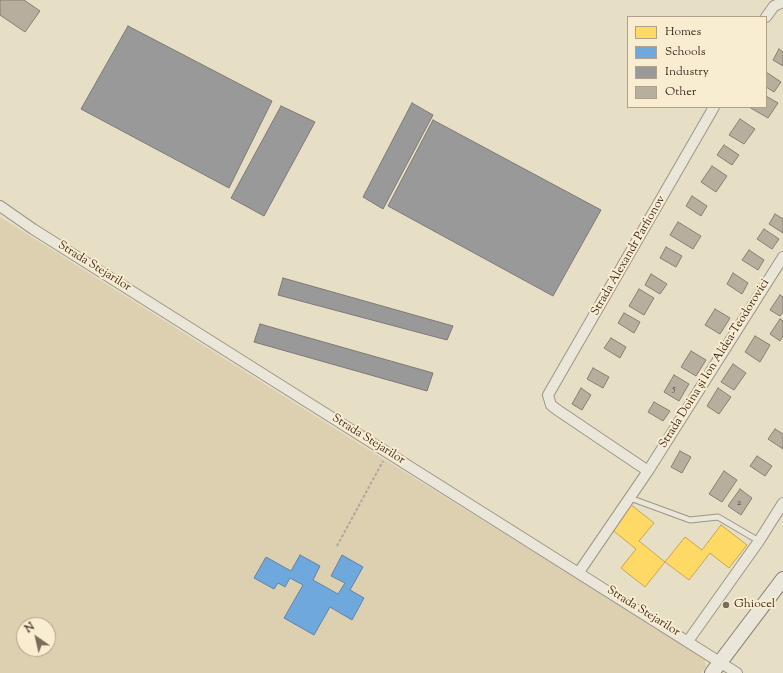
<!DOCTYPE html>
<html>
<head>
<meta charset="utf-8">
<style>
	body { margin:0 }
	#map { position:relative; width:783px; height:673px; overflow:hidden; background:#e6dec5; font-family:"Sorts Mill Goudy",serif }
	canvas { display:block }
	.legend { position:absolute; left:627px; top:16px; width:140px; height:92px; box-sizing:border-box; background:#f8edd0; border:1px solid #b0a08b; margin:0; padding:5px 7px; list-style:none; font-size:12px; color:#432c23 }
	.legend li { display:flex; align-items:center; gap:8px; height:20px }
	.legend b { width:20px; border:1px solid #b0a08b }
	.north { position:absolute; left:16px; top:617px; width:40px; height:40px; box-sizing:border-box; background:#f8edd0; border:1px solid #b0a08b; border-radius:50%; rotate:326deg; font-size:11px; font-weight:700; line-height:16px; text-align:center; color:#432c23 }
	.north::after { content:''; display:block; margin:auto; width:14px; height:18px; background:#7c6a5c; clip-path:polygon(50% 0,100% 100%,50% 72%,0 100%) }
</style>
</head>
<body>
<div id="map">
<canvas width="783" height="673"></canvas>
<ul class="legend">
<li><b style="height:11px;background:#ffd966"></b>Homes</li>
<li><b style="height:11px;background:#6fa8dc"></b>Schools</li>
<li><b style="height:11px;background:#999"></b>Industry</li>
<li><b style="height:11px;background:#b7af9e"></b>Other</li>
</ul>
<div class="north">N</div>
</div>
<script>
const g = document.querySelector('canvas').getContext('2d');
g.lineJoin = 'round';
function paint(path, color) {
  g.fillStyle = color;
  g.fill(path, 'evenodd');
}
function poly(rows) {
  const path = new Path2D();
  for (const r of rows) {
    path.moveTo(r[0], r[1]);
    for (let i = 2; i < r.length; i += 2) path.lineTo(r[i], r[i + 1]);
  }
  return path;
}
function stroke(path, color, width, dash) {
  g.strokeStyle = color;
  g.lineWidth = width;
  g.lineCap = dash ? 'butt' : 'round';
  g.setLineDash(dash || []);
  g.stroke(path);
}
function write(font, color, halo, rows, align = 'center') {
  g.font = font + ' "Sorts Mill Goudy",serif';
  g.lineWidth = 4;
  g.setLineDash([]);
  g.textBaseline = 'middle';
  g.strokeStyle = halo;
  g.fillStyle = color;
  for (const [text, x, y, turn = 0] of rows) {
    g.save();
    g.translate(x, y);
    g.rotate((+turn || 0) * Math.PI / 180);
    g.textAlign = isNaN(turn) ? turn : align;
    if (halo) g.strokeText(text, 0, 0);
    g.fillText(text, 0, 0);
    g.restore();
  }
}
paint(poly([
	[0,217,369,450,704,657,706,667,701,673,0,673],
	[24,625,48,625,48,649,24,649]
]), '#ddd0b0');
const homes = poly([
	[630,504,654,523,639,541,665,562,645,587,621,568,636,549,611,529,630,504],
	[721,525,747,545,729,568,710,553,689,580,665,562,685,537,702,550,721,525]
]);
paint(homes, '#ffd966');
stroke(homes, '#c7a552', 1);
const schools = poly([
	[300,555,320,566,313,580,338,594,345,583,331,576,342,555,363,567,350,590,364,598,352,620,330,607,314,635,284,618,303,585,290,578,285,587,278,583,274,589,254,578,266,557,291,571,300,555]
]);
paint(schools, '#6fa8dc');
stroke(schools, '#6283a4', 1);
const industry = poly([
	[128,26,272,101,229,188,81,109,128,26],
	[412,103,433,115,383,209,363,197,412,103],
	[281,106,315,122,264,216,231,198,281,106],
	[433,120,601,210,553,296,388,206,433,120],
	[283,278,453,326,447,340,278,295,283,278],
	[260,324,433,373,427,391,254,342,260,324]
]);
paint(industry, '#999');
stroke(industry, '#7f7876', 1);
const building = poly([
	[0,0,24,0,40,11,25,32,0,15,0,0],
	[779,49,783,52,783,66,773,60,779,49],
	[766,72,781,82,774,92,766,87,766,72],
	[766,96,778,103,768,118,749,107,766,107,766,96],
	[740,119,755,129,744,144,729,135,740,119],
	[724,145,739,155,732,165,717,155,724,145],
	[712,166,727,176,716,192,701,182,712,166],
	[692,196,707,206,701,216,686,206,692,196],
	[775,214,783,219,783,233,769,224,775,214],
	[678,222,701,236,693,249,670,235,678,222],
	[764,229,779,239,772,249,757,239,764,229],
	[666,247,682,256,676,267,660,258,666,247],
	[749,250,764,260,758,270,742,260,749,250],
	[733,273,748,283,742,294,727,284,733,273],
	[651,274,667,284,660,294,645,285,651,274],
	[639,289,654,298,644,315,629,306,639,289],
	[780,295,783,297,783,312,780,316,770,310,780,295],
	[715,309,730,318,720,334,705,325,715,309],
	[624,313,640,322,634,333,618,323,624,313],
	[780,319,783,321,783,336,780,341,770,334,780,319],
	[755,336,770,345,760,362,745,352,755,336],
	[611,338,626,347,620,358,604,348,611,338],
	[691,351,706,360,696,376,681,367,691,351],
	[733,364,746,373,734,390,721,382,733,364],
	[593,368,609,377,603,388,587,379,593,368],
	[674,375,689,384,679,401,664,392,674,375],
	[581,388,591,395,582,410,572,404,581,388],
	[718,388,731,397,719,414,707,406,718,388],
	[654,402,670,411,663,421,648,412,654,402],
	[775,429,783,434,783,449,768,439,775,429],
	[680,451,691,457,682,473,671,467,680,451],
	[757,456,772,466,765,476,750,466,757,456],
	[724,471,737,480,722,502,709,494,724,471],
	[740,489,752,498,741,515,728,506,740,489]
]);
paint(building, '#b7af9e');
stroke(building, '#877f71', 1);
const lane = poly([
	[630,498,690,520,718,517,759,541]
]);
const street = poly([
	[766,17,774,6,783,2],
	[0,206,33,229,737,673],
	[648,471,556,409,551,405,548,395,714,107],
	[579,572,648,471,783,257],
	[688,641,759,541,783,503]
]);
const secondary = poly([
	[712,673,783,579]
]);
stroke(lane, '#9d9687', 7);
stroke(street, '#9d9687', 12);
stroke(secondary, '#877f71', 16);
stroke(poly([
	[337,546,383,461]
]), '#aea89e', 2, [3, 2]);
stroke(lane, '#eae6d9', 5);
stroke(street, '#eae6d9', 10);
stroke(secondary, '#eae6d9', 14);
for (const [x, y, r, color] of [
	[726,605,4,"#7c6a5c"]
]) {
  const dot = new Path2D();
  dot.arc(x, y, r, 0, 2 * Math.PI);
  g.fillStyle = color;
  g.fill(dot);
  stroke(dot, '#f8edd0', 1.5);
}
write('10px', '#604d42', null, [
	["5",674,389],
	["2",739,503]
]);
write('12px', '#432c23', '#f8edd0', [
	["Strada Alexandr Parfionov",629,256,-60],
	["Strada Stejarilor",94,267,32],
	["Strada Doina și Ion Aldea-Teodorovici",715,364,-58],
	["Strada Stejarilor",368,440,32],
	["Strada Stejarilor",643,612,32]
]);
write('12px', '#432c23', '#f8edd0', [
	["Ghiocel",734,605]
], 'left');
</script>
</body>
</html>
